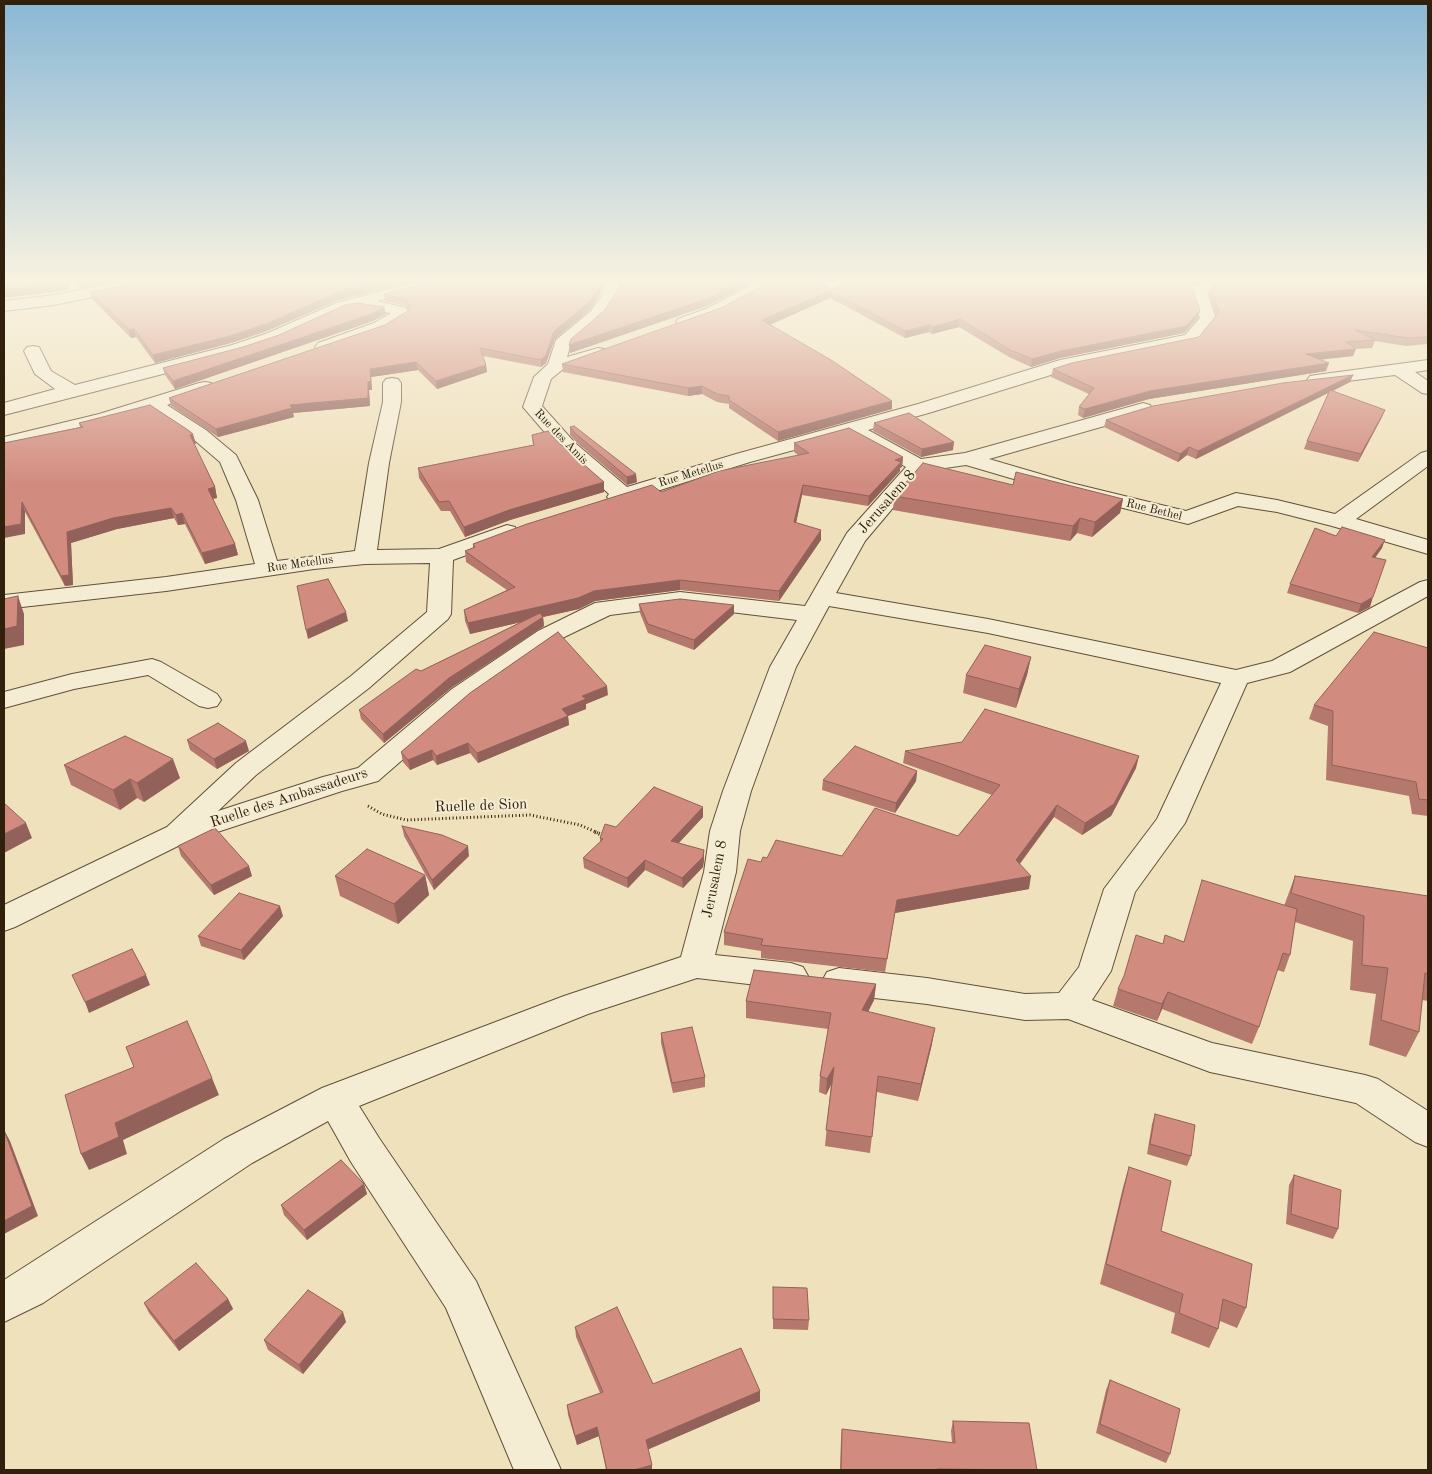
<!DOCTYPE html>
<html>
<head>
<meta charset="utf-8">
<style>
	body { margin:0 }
	#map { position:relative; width:1432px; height:1474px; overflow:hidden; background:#f0e1bd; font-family:"Old Standard TT",serif }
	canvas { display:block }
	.frame { position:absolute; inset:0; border:5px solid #31210c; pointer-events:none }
</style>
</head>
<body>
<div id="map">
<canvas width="1432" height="1474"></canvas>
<div class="frame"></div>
</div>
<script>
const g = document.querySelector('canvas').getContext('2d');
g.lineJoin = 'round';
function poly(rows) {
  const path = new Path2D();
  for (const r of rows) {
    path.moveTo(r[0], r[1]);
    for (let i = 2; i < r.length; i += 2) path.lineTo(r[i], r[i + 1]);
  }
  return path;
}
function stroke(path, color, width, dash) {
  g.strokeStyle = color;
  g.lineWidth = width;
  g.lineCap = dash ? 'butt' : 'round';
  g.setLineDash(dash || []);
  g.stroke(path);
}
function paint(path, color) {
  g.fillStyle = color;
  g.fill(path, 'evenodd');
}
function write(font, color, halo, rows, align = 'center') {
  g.font = font + ' "Old Standard TT",serif';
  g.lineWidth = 4;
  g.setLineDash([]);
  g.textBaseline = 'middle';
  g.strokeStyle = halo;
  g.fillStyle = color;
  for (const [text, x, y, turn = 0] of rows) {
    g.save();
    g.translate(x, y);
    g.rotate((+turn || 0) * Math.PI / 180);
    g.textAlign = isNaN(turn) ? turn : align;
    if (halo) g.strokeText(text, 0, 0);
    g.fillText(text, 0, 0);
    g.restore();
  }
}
const minor = poly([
	[136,279,165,279,162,282,157,284,54,305,4,311,4,301,54,295,136,279],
	[429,279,454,279,451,282,377,301,406,308,410,314,408,317,386,331,330,351,324,352,318,351,315,347,318,343,374,323,391,313,358,308,346,310,280,341,244,353,4,415,4,403,55,389,35,374,24,351,27,347,33,346,39,347,51,371,75,385,232,345,268,333,336,303,429,279],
	[599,279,614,279,620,286,617,297,603,317,570,346,567,357,598,348,604,349,607,353,604,357,562,370,551,379,542,406,575,443,627,487,736,454,918,404,1060,360,1185,335,1200,318,1190,290,1192,287,1220,279,1243,279,1240,282,1207,292,1216,318,1197,343,1070,369,932,412,868,430,921,459,965,453,1136,405,1143,403,1150,405,1152,409,1150,413,989,459,1071,483,1186,511,1236,493,1277,500,1335,514,1421,453,1428,451,1428,466,1356,519,1428,540,1428,554,1332,526,1277,512,1238,506,1188,524,1058,492,966,465,924,471,865,541,836,593,988,619,1236,670,1272,661,1420,582,1428,580,1428,596,1290,672,1247,683,1185,823,1135,892,1111,971,1092,1000,1212,1043,1365,1075,1378,1079,1428,1111,1428,1147,1415,1142,1356,1103,1210,1072,1068,1019,1025,1020,927,1004,839,994,827,990,822,981,827,972,839,968,927,978,1025,994,1059,993,1079,967,1104,889,1157,819,1221,683,988,633,829,606,796,667,751,791,740,831,736,872,715,955,791,963,803,967,808,976,803,985,791,989,697,978,588,1014,359,1106,379,1138,476,1281,561,1470,514,1470,446,1308,351,1162,328,1121,252,1163,43,1303,4,1322,4,1280,224,1139,322,1088,564,996,681,957,704,872,710,831,723,791,770,667,797,620,680,606,610,615,556,641,470,701,378,781,342,791,184,843,15,927,4,931,4,905,167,827,236,763,351,676,427,612,430,563,365,564,314,569,166,591,4,609,4,595,166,577,255,564,236,500,220,462,192,438,150,410,112,422,4,449,4,437,99,414,199,383,205,382,211,383,214,387,211,391,167,405,206,430,236,455,258,500,277,561,355,551,369,463,383,402,383,383,386,379,392,378,398,379,401,383,401,402,389,463,377,550,439,549,507,525,515,527,518,532,515,537,453,560,451,614,448,619,369,688,256,775,218,811,323,777,358,768,452,689,538,631,595,603,680,592,805,606,847,533,906,467,849,435,750,462,625,501,618,503,611,501,607,497,609,494,561,451,523,407,534,377,548,364,556,340,591,311,601,297,604,286,599,279],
	[763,279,782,279,779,282,720,314,684,327,678,325,676,322,678,319,708,308,763,279],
	[1428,360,1428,370,1415,372,1428,381,1428,394,1422,393,1395,375,1316,385,1310,384,1307,380,1310,376,1316,375,1428,360],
	[152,659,161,662,217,694,221,700,217,706,208,708,199,706,148,675,74,689,4,708,4,692,72,674,152,659]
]);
stroke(minor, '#615138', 2);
stroke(poly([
	[368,806,382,814,406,820,530,815,580,825,598,833]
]), '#31210c', 3, [1, 2.5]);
stroke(poly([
	[595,832,605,836]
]), '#31210c', 4, [1, 3]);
paint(minor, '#f5ecd4');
paint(poly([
	[71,279,128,279,81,288],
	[156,279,423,279,336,301,267,331,231,343,155,363,136,337,131,338,92,299,90,292],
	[602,279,602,286,599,296,590,310,555,339,546,363,541,367,483,356,486,365,487,372,437,389,418,370,371,377,372,390,369,390,370,406,293,413,294,417,218,437,171,406,169,398,385,325,408,311,409,309,406,306,385,301,384,294],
	[616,279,760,279,707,306,570,353,604,311,618,290,620,284],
	[907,279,1215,279,1191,286,1200,310,1198,318,1184,333,1060,358,1031,367,1009,357,959,327,932,334,929,332,905,338,830,298,770,325,892,401,892,409,778,441,729,408,729,404,717,402,702,394,688,396,563,372,562,364,721,308,831,289,889,285],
	[1428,279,1428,344,1406,346,1375,341,1372,348,1355,349,1353,356,1320,360,1326,371,1149,399,1083,418,1078,415,1079,407,1089,394,1051,377,1053,369,1199,337,1216,315,1209,293,1211,286],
	[384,307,386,314,373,321,175,389,165,375,163,368,243,347],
	[1353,375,1350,382,1333,391,1385,410,1382,417,1358,462,1304,449,1307,441,1328,393,1196,459,1187,455,1178,462,1104,427,1106,420],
	[79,423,196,444,194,444,215,487,217,498,213,499,235,544,238,555,205,564,185,524,178,525,174,518,117,529,71,543,73,585,65,586,25,512,25,534,4,443,80,427],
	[874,423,953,450,921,457,873,431],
	[570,427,637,482,627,485,576,442,570,435],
	[532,435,604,492,510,520,465,537,450,511,441,511,419,478,418,468,533,445],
	[794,443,903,457,902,467,900,468,900,471,868,506,802,495,796,523,821,540,779,601,680,590,595,601,579,609,543,617,544,626,451,688,384,743,361,719,359,710,421,671,521,622,470,634,465,621,464,610,507,590,466,562,465,551,473,548,473,544,661,492,798,455,794,452],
	[1013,485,1123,499,1120,513,1092,537,1077,533,1070,541,893,510,894,496],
	[1336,536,1382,548,1375,558,1370,607,1358,613,1287,593,1290,584],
	[639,604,734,614,694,650,648,633,640,613],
	[1428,648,1428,816,1412,814,1409,796,1326,780,1328,726,1309,719,1314,705],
	[1031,657,1027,675,1016,708,963,693,966,675],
	[608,695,586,704,586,709,568,716,569,725,478,763,470,753,437,765,433,760,410,770,403,762,401,752],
	[187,740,249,751,217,769,190,750],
	[905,751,1136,768,1111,816,1082,835,1054,817,1020,864,1029,889,895,913,885,972,761,958,761,951,724,945,724,932,761,862,767,858,842,856,958,836,992,795,903,763],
	[64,765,180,778,144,802,137,798,120,810,71,785],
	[917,771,916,781,895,813,822,790,823,780],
	[703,807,703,817,679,843,704,850,704,860,703,867,683,888,645,870,628,888,584,868,583,858,600,842,600,838,616,827],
	[402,826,469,856,434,890,404,836],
	[178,846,252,876,214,895,181,856],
	[425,875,429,895,398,924,340,896,335,876],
	[1295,876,1428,896,1428,1001,1422,1000,1419,1032,1406,1057,1369,1045,1376,994,1350,990,1353,941,1295,922,1290,955,1284,972,1277,970,1259,1027,1252,1044,1162,1009,1157,1021,1113,1006,1118,989,1163,944,1183,942,1284,906],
	[283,916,244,960,201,946,198,936],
	[876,984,874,1000,868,1012,932,1044,918,1101,877,1092,870,1153,825,1146,831,1084,826,1095,819,1092,820,1076,828,1029,746,1018,746,1001],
	[661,1033,705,1077,705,1087,673,1093,661,1043],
	[1155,1114,1191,1156,1187,1166,1147,1154,1152,1124],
	[1129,1167,1161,1231,1246,1308,1237,1328,1220,1321,1218,1329,1209,1348,1171,1333,1175,1313,1100,1284,1123,1187],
	[1294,1175,1338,1229,1333,1239,1286,1224,1289,1185],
	[364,1184,367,1194,307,1240,284,1215,281,1205],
	[773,1287,809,1320,808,1330,773,1329],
	[228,1299,233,1309,179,1351,149,1313,144,1303],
	[346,1322,303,1374,268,1350,264,1340],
	[575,1327,653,1384,760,1391,760,1401,648,1449,652,1465,652,1470,606,1470,599,1436,577,1445,568,1415,567,1405,600,1393,576,1337],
	[1110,1380,1170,1454,1166,1463,1096,1433,1106,1390],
	[953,1421,1037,1470,840,1470,841,1439,842,1429,952,1443,951,1431]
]), '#b4786d');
paint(poly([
	[68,279,70,290,4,298,4,291],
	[90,279,128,279,81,288,78,281],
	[395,279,423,279,336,301,267,331,231,343,155,363,153,355,334,294],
	[602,279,602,286,599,296,590,310,555,339,546,363,541,367,541,360,554,331],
	[747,279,760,279,707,306,570,353,569,345],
	[1192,279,1215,279,1190,286,1190,284],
	[830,291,830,298,762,328,762,320],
	[384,307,386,314,373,321,175,389,173,381],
	[1200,310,1198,318,1184,333,1060,358,1031,367,1032,359],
	[960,319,959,327,932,334,933,327],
	[929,325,929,332,905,338,905,331],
	[134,329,136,337,131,338,129,330],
	[1356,349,1353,356,1304,361,1306,354],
	[416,362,418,370,371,377,372,390,369,390,370,406,293,413,294,417,218,437,216,429,290,405,368,382,370,369],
	[1329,363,1326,371,1149,399,1083,418,1085,409,1150,391],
	[486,365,487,372,437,389,436,381],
	[1353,375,1350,382,1196,459,1198,451],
	[702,386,702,394,688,396,688,388],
	[892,401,892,409,778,441,778,432],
	[1385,410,1382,417,1358,462,1361,454],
	[193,434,196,444,192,444,190,435],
	[954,442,953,450,921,457,922,449],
	[1189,447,1187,455,1178,462,1180,454],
	[903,457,902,467,900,468,900,471,868,506,869,496,895,460],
	[636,474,637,482,627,485,627,477],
	[604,482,604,492,510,520,465,537,464,527,509,510],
	[803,485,802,495,794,532,794,522],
	[215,487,217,498,211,499,208,489],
	[1123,499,1120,513,1092,537,1095,522],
	[22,502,25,512,25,534,4,538,4,527],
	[171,508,174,518,117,529,71,543,73,585,65,586,61,576,67,532,113,518],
	[182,513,185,524,178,525,176,515],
	[1080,518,1077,533,1070,541,1073,526],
	[821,530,821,540,779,601,779,591],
	[1385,540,1382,548,1369,566,1372,557],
	[235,544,238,555,205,564,202,553],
	[680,580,680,590,595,601,579,609,543,617,544,626,451,688,384,743,383,734,449,678,543,617,470,634,468,623,594,591],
	[18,596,24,614,24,645,4,649,4,629],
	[1373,597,1370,607,1358,613,1361,604],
	[734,605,734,614,694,650,694,640],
	[346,612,348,621,308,639,306,630],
	[1031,657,1027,675,1016,708,1019,689],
	[607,686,608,695,586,704,586,709,568,716,569,725,478,763,477,753,562,709,582,696],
	[246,741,249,751,217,769,214,759],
	[468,743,470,753,437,765,436,756],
	[432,750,433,760,410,770,408,760],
	[1139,756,1136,768,1111,816,1082,835,1085,823],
	[173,759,180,778,144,802,137,783],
	[917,771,916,781,895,813,896,803],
	[130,779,137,798,120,810,113,790],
	[1057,805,1054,817,1013,872,1016,860],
	[703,807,703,817,671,851,671,841],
	[26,823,32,838,4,853,4,834],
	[468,846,469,856,434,890,432,880],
	[704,850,704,860,703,867,683,888,682,878],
	[645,860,645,870,628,888,627,878],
	[249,866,252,876,214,895,211,885],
	[425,875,429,895,398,924,394,904],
	[1031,876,1029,889,895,913,885,972,897,900],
	[280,906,283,916,244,960,241,950],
	[146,975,150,985,89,1013,85,1002],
	[876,984,874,1000,860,1027,862,1010],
	[1168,992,1162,1009,1157,1021,1162,1004],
	[935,1028,932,1044,918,1101,921,1084],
	[834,1067,832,1083,826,1095,827,1079],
	[212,1078,219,1095,123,1140,127,1154,89,1170,81,1154,115,1123],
	[4,1130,10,1141,38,1216,4,1234],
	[364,1184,367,1194,307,1240,304,1230],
	[228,1299,233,1309,179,1351,174,1341],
	[343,1312,346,1322,303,1374,299,1365],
	[760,1391,760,1401,647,1450,646,1440],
	[597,1427,599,1436,577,1445,575,1436],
	[652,1465,652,1470,634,1470]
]), '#926159');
const building = poly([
	[4,279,67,279,68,283,4,291,4,279],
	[76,279,90,279,78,281,76,279],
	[156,279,395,279,334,294,266,324,230,336,153,355,134,329,129,330,90,292,156,279],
	[444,279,602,279,599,289,589,302,554,331,546,355,541,360,480,348,486,365,436,381,416,362,370,369,371,382,368,382,368,398,290,405,292,408,216,429,169,398,385,325,408,311,411,306,405,299,384,294,444,279],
	[621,279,747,279,707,299,569,345,571,339,604,311,618,290,622,279,621,279],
	[776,279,810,279,831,289,860,279,870,279,889,285,907,279,1193,279,1192,279,1190,284,1200,310,1186,326,1061,351,1032,359,1010,350,960,319,933,327,929,325,905,331,830,291,762,320,831,360,892,401,778,432,729,400,729,396,717,394,702,386,688,388,562,364,721,308,776,279],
	[1236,279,1428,279,1428,337,1408,338,1355,330,1375,340,1346,342,1356,349,1306,354,1329,363,1150,391,1085,409,1079,407,1094,388,1053,369,1072,363,1199,337,1219,312,1211,286,1236,279],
	[357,303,384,307,372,314,173,381,163,368,243,347,279,335,345,305,357,303],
	[1353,375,1198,451,1189,447,1180,454,1106,420,1153,406,1283,383,1353,375],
	[1330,390,1385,410,1361,454,1307,441,1330,390],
	[150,405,188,430,193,434,190,435,215,487,208,489,235,544,202,553,182,513,176,515,171,508,113,518,67,532,69,575,61,576,22,502,21,524,4,527,4,443,83,427,79,423,150,405],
	[909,413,954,442,922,449,874,423,909,413],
	[574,426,636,474,627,477,576,434,570,427,574,426],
	[849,428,903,457,895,460,901,462,869,496,803,485,794,522,821,530,779,591,680,580,594,591,578,598,468,623,464,610,515,587,465,551,475,547,473,544,527,524,652,485,661,492,719,471,809,453,794,443,849,428],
	[548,431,559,443,604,482,509,510,464,527,449,501,439,502,418,468,534,445,532,435,548,431],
	[923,463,1013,485,1016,472,1123,499,1095,522,1080,518,1073,526,894,496,923,463],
	[1342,527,1385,540,1372,557,1386,560,1373,597,1361,604,1290,584,1315,528,1336,536,1342,527],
	[328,579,346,612,306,630,297,586,328,579],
	[18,596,17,626,4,629,4,599,18,596],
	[680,599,734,605,694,640,648,624,639,604,680,599],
	[540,613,543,617,449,678,383,734,359,710,416,669,421,671,540,613],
	[558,632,607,686,582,696,586,699,562,709,568,716,477,753,468,743,436,756,432,750,408,760,401,752,470,693,558,632],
	[1374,632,1428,648,1428,800,1419,799,1416,782,1332,765,1333,711,1314,705,1374,632],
	[985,645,1031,657,1019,689,966,675,985,645],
	[985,709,1139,756,1114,804,1085,823,1057,805,1016,860,1031,876,897,900,887,959,761,945,763,939,724,932,748,859,761,862,763,857,767,858,776,840,842,856,875,808,958,836,1000,785,905,751,962,742,985,709],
	[218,723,246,741,214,759,187,740,218,723],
	[125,736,173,759,137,783,130,779,113,790,64,765,125,736],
	[855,746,917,771,896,803,823,780,855,746],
	[654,787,703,807,671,841,704,850,703,857,682,878,645,860,627,878,583,858,603,839,600,838,605,824,616,827,654,787],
	[4,803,26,823,4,834,4,803],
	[402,826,442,835,468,846,432,880,402,826],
	[215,828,249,866,211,885,178,846,215,828],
	[367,849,425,875,394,904,335,876,367,849],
	[1295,876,1428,896,1428,974,1425,973,1419,1032,1381,1020,1388,968,1362,965,1364,916,1291,893,1295,876],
	[1202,880,1297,909,1290,955,1283,953,1259,1027,1168,992,1162,1004,1118,989,1124,976,1136,935,1163,944,1165,935,1184,942,1202,880],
	[239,893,280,906,241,950,198,936,239,893],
	[132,949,146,975,85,1002,72,975,132,949],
	[754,970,876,984,862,1010,935,1028,921,1084,878,1076,872,1137,826,1130,834,1067,827,1079,820,1076,831,1013,746,1001,754,970],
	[187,1021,212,1078,115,1123,119,1137,81,1154,65,1095,134,1067,126,1047,187,1021],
	[692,1027,705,1077,672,1083,661,1033,692,1027],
	[1155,1114,1195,1125,1191,1156,1150,1144,1155,1114],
	[4,1130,32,1206,4,1221,4,1130],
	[341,1160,364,1184,304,1230,281,1205,341,1160],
	[1129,1167,1171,1181,1161,1231,1252,1264,1246,1308,1223,1299,1218,1329,1179,1313,1183,1294,1106,1264,1129,1167],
	[1294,1175,1341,1190,1338,1229,1291,1214,1294,1175],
	[196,1263,228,1299,174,1341,144,1303,196,1263],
	[773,1287,807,1288,809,1320,773,1319,773,1287],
	[308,1290,343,1312,299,1365,264,1340,308,1290],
	[617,1307,653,1384,741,1348,760,1391,646,1440,652,1465,634,1470,607,1470,597,1427,575,1436,567,1405,603,1392,575,1327,617,1307],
	[1110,1380,1180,1409,1170,1454,1100,1424,1110,1380],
	[953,1421,1029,1423,1037,1470,937,1469,937,1470,841,1470,842,1429,955,1443,953,1421]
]);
paint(building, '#d18b7f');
stroke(building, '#926159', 1);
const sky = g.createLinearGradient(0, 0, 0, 485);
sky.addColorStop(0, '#89b7d5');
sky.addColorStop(0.58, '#f8f2e1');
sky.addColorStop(1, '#f8f2e100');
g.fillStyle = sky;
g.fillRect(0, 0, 1432, 485);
write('12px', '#31210c', '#f5ecd4', [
	["Rue des Amis",561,437,46],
	["Rue Metellus",691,474,-17],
	["Rue Bethel",1154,510,14],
	["Rue Metellus",300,564,-8]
]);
write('15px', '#31210c', '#f5ecd4', [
	["Jerusalem 8",887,502,-49],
	["Ruelle des Ambassadeurs",289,798,-18],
	["Ruelle de Sion",481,806,-2],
	["Jerusalem 8",715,879,-79]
]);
</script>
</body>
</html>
